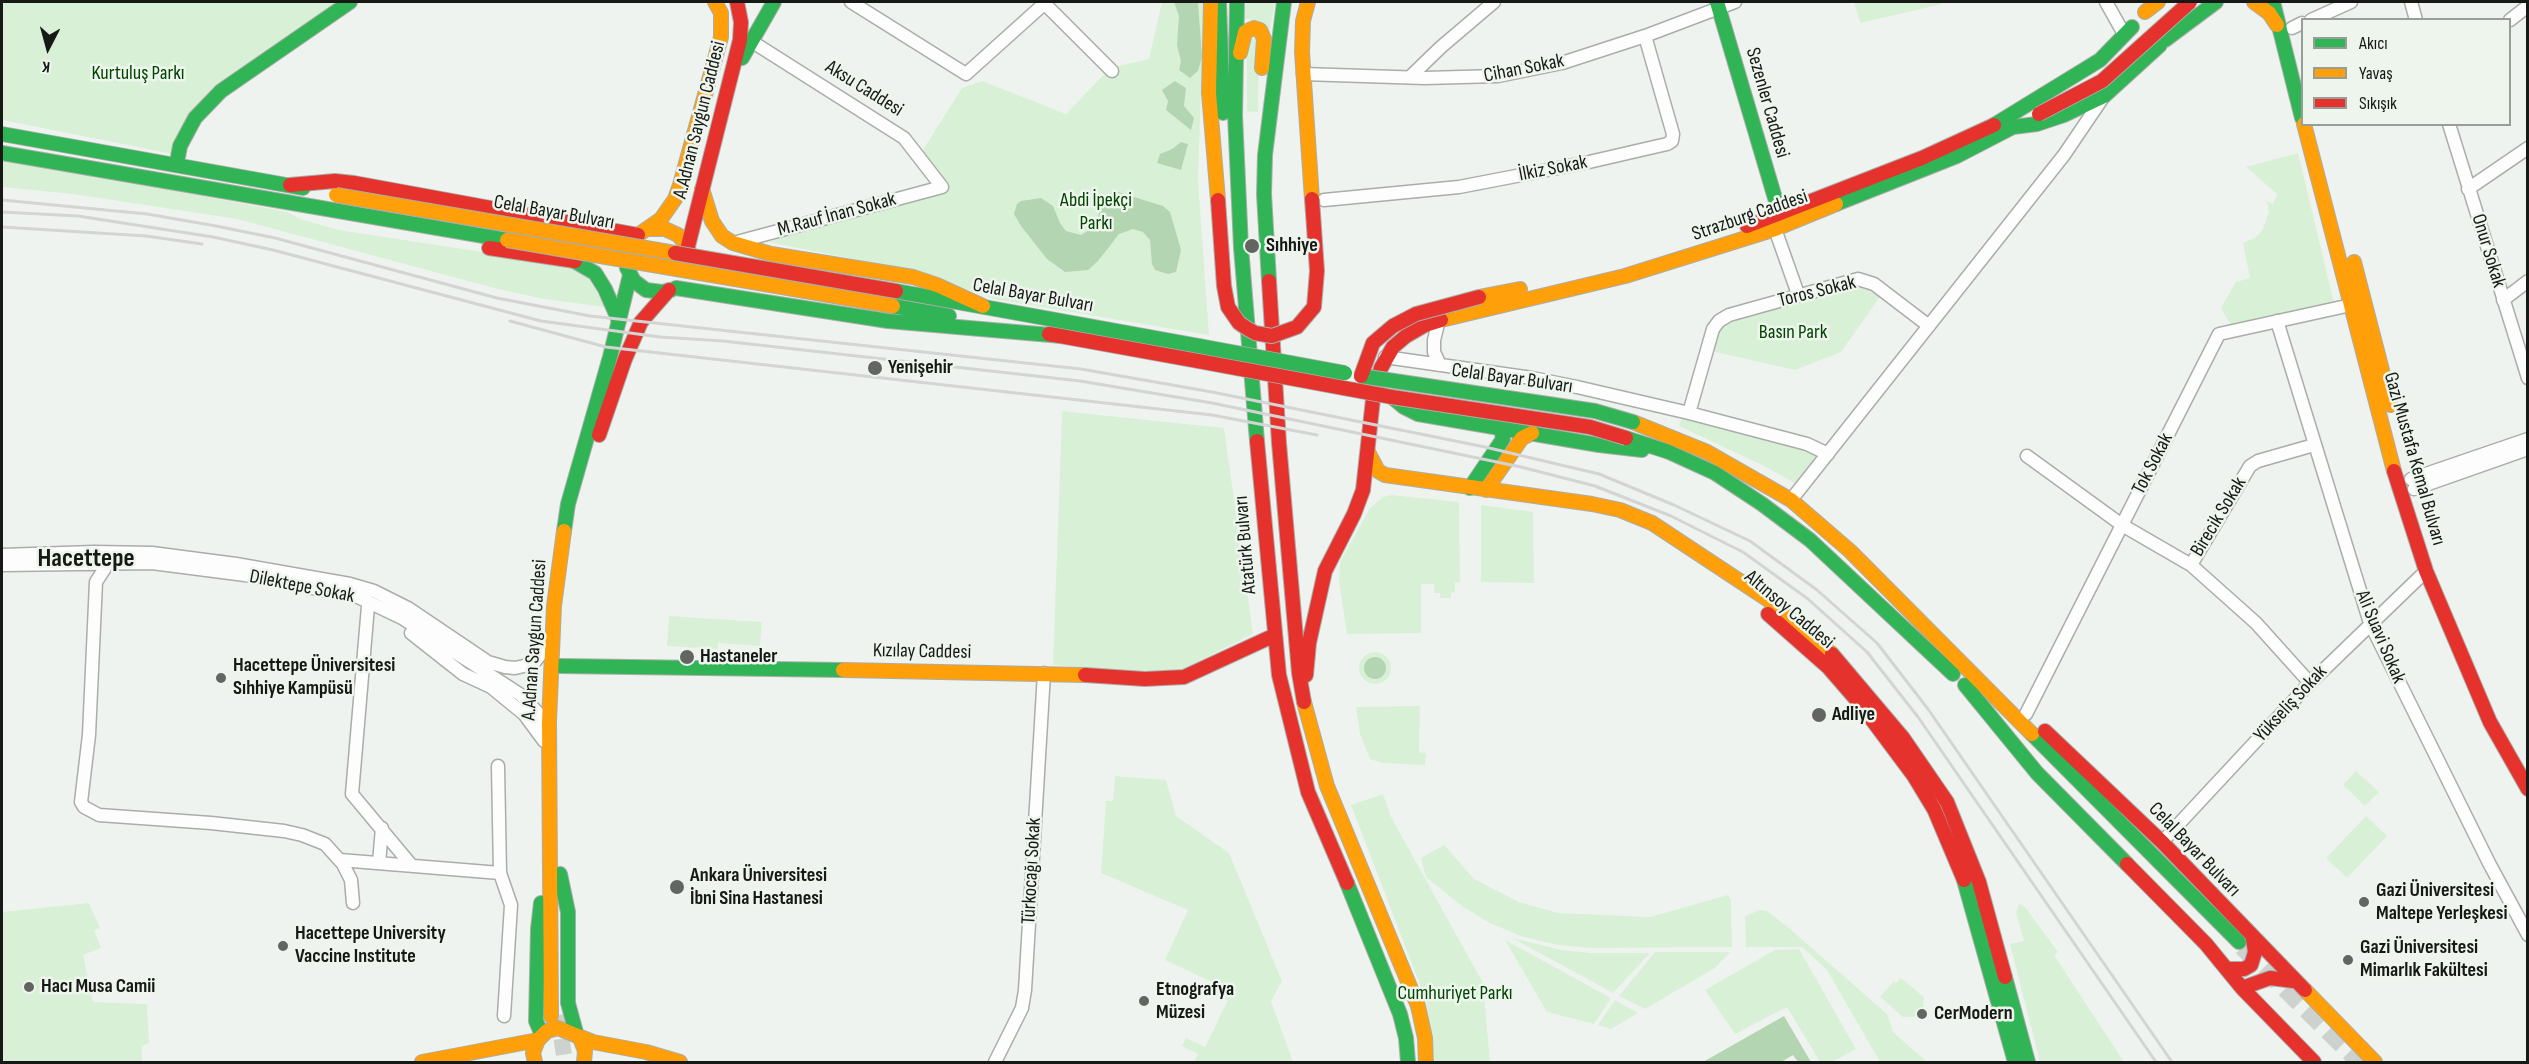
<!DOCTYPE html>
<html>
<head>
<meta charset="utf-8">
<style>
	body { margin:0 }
	#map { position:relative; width:2529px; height:1064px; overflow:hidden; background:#eff3ef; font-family:"Sofia Sans Condensed",sans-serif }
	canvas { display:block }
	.frame { position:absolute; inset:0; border:3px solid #161916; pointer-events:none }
	.legend { position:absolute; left:2301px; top:18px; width:210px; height:108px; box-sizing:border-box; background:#edf5ed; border:2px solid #979d97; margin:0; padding:8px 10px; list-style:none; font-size:18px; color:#161916 }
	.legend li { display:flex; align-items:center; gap:12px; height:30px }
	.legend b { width:30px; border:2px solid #979d97 }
	.north { position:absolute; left:18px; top:18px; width:60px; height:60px; -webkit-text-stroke:4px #edf5ed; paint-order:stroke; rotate:186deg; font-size:16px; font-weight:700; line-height:24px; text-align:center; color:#161916 }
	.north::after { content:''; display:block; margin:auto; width:21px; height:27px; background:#161916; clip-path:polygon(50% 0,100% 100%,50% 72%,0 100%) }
</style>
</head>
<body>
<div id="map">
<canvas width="2529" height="1064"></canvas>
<div class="frame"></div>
<ul class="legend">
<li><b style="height:8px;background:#30b455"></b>Akıcı</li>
<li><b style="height:8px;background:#ff9f0a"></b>Yavaş</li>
<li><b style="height:8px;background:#e5322d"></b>Sıkışık</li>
</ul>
<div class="north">K</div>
</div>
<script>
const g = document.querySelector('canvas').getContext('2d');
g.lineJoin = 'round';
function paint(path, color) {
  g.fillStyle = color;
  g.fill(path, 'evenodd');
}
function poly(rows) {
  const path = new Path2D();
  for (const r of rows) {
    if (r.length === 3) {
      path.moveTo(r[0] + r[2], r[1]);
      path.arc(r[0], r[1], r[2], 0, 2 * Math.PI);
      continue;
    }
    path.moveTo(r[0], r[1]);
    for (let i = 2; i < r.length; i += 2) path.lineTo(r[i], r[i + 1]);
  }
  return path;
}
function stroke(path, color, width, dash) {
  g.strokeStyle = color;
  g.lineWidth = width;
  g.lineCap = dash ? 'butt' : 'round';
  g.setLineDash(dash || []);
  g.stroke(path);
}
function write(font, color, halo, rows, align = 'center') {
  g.font = font + ' "Sofia Sans Condensed",sans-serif';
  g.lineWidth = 5;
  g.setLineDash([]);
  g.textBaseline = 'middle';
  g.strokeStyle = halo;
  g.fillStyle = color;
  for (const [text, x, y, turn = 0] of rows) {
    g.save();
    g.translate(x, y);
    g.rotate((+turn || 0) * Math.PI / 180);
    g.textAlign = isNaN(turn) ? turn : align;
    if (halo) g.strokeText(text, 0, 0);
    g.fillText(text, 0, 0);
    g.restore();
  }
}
paint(poly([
	[2,2,350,2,221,91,178,155,2,120],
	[1162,2,1204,2,1198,180,1209,335,994,299,919,272,768,242,945,191,921,153,962,88,982,81,1066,114,1113,65,1115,67,1149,59],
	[1246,2,1275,2,1269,34,1254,20,1243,19],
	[1854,2,1942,2,1942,4,1860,23],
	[1250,35,1259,44,1258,112,1247,111,1247,41],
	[2298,153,2334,303,2232,327,2221,308,2236,282,2250,278,2243,243,2255,238,2263,229,2269,212,2267,201,2273,204,2277,194,2246,167],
	[2,158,287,212,300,219,339,230,567,265,588,277,605,307,544,299,498,289,237,219,73,194,2,187],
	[1849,280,1884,291,1841,352,1795,370,1707,350,1716,325],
	[1062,411,1224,428,1253,634,1182,669,1146,671,1053,665],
	[1684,412,1828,454,1802,487,1764,466,1679,426],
	[1392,495,1459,502,1460,582,1455,582,1455,592,1451,593,1451,598,1440,598,1440,593,1434,593,1434,584,1421,584,1421,633,1347,634,1339,582,1340,562,1370,508,1383,497],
	[1481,505,1533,512,1534,583,1481,582],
	[669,616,762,622,760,646,718,643,718,649,667,646],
	[1375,668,16],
	[1420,706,1419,752,1426,753,1425,765,1382,763,1370,759,1360,734,1356,707],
	[2356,771,2379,792,2365,806,2343,785],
	[1115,776,1166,780,1176,816,1229,853,1282,981,1271,1001,1293,1062,1194,1062,1198,1054,1182,1046,1186,1038,1205,1047,1228,1000,1211,992,1214,983,1165,960,1188,910,1101,873,1106,801,1113,801],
	[1383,794,1391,817,1483,983,1490,1062,1435,1062,1427,1003,1351,805],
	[2366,816,2387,836,2347,878,2326,858],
	[1444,845,1474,879,1519,902,1558,913,1650,917,1728,895,1731,900,1732,947,1591,948,1558,945,1520,936,1490,923,1463,907,1426,877,1421,858],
	[89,903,100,928,94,930,101,948,83,955,93,1002,147,1004,149,1043,142,1046,142,1062,2,1061,2,912],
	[2019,904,2025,907,2058,952,2054,955,2124,1062,2040,1062,2010,944,2024,941,2016,913],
	[1760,910,1767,911,1789,928,1887,1014,1893,1032,1927,1062,1880,1062,1827,970,1802,947,1746,947,1745,916],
	[1512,938,1562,950,1591,953,1650,953,1613,993],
	[1505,940,1611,998,1594,1024,1547,1012],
	[1799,949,1856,1049,1832,1062,1820,1062,1787,1007,1735,1034,1705,990,1775,950],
	[1655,952,1730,952,1715,968,1645,1009,1619,996],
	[1901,978,1924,997,1923,1007,1918,1015,1913,1017,1903,1017,1880,997,1894,981,1896,983],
	[1615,1000,1638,1013,1611,1029,1598,1025]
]), '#d8f1d6');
paint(poly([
	[1174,2,1198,2,1202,57,1198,71,1190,78,1179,70,1181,61,1177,45,1179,16],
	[1175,81,1186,88,1184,106,1194,118,1191,130,1166,110,1168,101,1162,90],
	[1181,142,1188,144,1181,170,1157,163,1160,154,1172,149],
	[1112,192,1118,192,1163,206,1170,212,1181,250,1176,272,1168,274,1155,270,1152,264,1150,240,1143,232,1133,229,1119,234,1098,261,1088,270,1065,272,1047,259,1021,226,1014,214,1017,204,1021,201,1041,198,1053,206,1060,223,1066,231,1081,235,1094,227,1105,198],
	[1375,668,11],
	[1784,1016,1811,1062,1798,1062,1793,1055,1781,1062,1703,1062]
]), '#b4d5b1');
stroke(poly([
	[558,1015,565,1062]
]), '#ced2ce', 16, [16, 8]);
stroke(poly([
	[2243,946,2361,1062]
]), '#ced2ce', 20, [20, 10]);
const street = poly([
	[851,2,966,74,1045,3],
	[1043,2,1112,71],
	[2106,2,2124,34],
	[2411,2,2416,20],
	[2311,20,2351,2],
	[2510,20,2528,6],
	[2292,28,2302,23],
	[1303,74,1425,78,1498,76,1562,63,1645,36,1735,2],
	[1410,77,1441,47,1494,2],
	[2449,124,2528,378],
	[2468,189,2528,148],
	[1324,200,1459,187,1589,162,1667,144,1672,141,1673,134,1645,36],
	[1775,229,1798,294],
	[737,242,942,187,904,138,751,41],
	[2503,300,2528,281],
	[1439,320,1434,340,1434,352,1440,365],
	[2277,321,2370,623,2489,863,2528,935],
	[1385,357,1532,378,1577,387,1689,413,1807,444,1828,454],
	[1689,413,1713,329,1719,321,1729,315,1858,279,1874,284,1929,326],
	[2027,456,2122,525,2191,565,2256,623,2310,683],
	[2411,479,2528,439],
	[2414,489,2528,449],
	[1791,500,2064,155,2104,96],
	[2,555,94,552,152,553,236,564,350,584,374,591,408,608,488,662,505,667,515,668,533,664,544,650,550,637],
	[2,565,152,563,245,575,358,597,402,618,521,695,539,714,547,732],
	[2191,565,2250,466,2258,461,2314,445],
	[105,568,96,582,89,735,81,802,84,807,99,815,211,823,284,831,302,835,325,844,343,864,351,880,353,903],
	[368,606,352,794,412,866],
	[411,633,463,674,491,687,524,714,544,741],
	[2026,714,2219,334,2351,305],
	[498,766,500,873],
	[2162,842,2310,683,2426,571],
	[340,860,500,873,511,905,504,1016],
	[379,863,382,828],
	[995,1062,1022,1008,1025,990,1044,673]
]);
const fast = poly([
	[1219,2,1223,113],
	[1237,2,1235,115,1241,247,1257,441],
	[1717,2,1780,215],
	[2273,2,2302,118],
	[2165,40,2216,2],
	[742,58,774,2],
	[1994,125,2100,60,2132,27],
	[2,134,303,188],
	[2,153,507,240],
	[178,157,180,146,195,118,221,91,350,2],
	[1836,204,1957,156,2013,127,2037,124,2064,115,2104,96,2160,45],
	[574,261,595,273,605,289,619,321],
	[627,268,634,281,646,290,662,292,671,290],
	[1269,281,1264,194,1265,155,1284,2],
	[676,288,888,321,1062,336],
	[896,291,1199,346],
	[893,306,949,316],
	[1392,397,1404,407,1418,414,1599,445,1642,450],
	[1626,438,1669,452,1715,473,1762,504,1810,540,1953,674],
	[1470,488,1503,439,1501,428],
	[564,531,568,504,610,357,630,275],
	[560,666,843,670],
	[1965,685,2037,773,2127,864],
	[2032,734,2239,942],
	[560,874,568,912,568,1003,577,1036],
	[1964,880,2015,1062],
	[1347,883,1400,1014,1406,1038,1408,1062],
	[541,903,538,929,536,1021,542,1035],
	[2005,977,2028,1062]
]);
const slow = poly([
	[1211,2,1209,93,1218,200],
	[1308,2,1303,21,1302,52,1312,199],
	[2254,2,2269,13,2277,25],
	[2145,12,2158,2],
	[1240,53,1245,32,1254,28,1260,30,1264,39,1262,68],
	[2304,124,2394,471],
	[702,189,712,221,722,236,733,243,771,254,913,277,937,285,983,306],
	[650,229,665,229,678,235,688,246,690,266],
	[631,243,638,235,661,219,675,199,680,185,721,37,721,13,715,2],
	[2354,262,2391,405],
	[1479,297,1520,289],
	[1441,320,1625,276,1775,229,1836,204],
	[1633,422,1707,452,1791,500,1850,551,2032,734],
	[1368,452,1378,471,1385,475,1592,504,1620,510,1652,523,1767,599,1832,654],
	[1486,490,1522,438,1532,433],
	[843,670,1085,675],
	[1304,702,1327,786,1418,1006,1425,1038,1426,1062],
	[2305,990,2375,1062],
	[551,1016,549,722,554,606,564,531],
	[580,1038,585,1051,584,1062],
	[422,1062,538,1040,547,1031,558,1028,593,1042,646,1052,680,1062],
	[535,1062,533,1053,538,1040]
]);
const jam = poly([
	[290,185,335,181,354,183,638,235],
	[1747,226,1922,158,1994,125],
	[688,246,740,40,741,22,737,2],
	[489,248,575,261],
	[1269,281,1279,443,1299,673,1304,702],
	[1049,334,1198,361],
	[599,435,625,359,641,322,669,290],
	[1257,441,1279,675,1308,792,1347,883],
	[2394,471,2426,571,2490,722,2528,789],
	[1768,614,1828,667,1861,705,1914,776,1934,809,1964,880],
	[1832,654,1903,738,1947,802,1979,882,2005,977],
	[1085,675,1145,679,1184,677,1275,635],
	[1306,675,1309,643,1325,571,1354,514,1363,490,1373,399,1381,368,1393,347,1406,336,1425,325,1441,320],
	[2045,731,2162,842,2305,990],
	[2127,864,2206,944,2242,988,2314,1062],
	[2228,969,2244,969,2251,965,2255,952,2253,939],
	[2242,988,2270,978,2294,981]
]);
stroke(street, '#aaada9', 15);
stroke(fast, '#aaada9', 16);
stroke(slow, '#aaada9', 16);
stroke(jam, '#aaada9', 16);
stroke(street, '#fdfdfd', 12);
stroke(fast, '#30b455', 14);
stroke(slow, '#ff9f0a', 14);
stroke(jam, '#e5322d', 14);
stroke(poly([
	[2,200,147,214,216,226,275,238,497,298,590,316,1081,369,1212,392,1485,447,1599,474,1674,505,1750,541,1817,590,1877,643,1928,709,2172,1062],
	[2,212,78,216,213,237,273,250,541,321,660,337,723,341,1080,381,1212,403,1521,467,1595,486,1671,516,1743,552,1808,599,1867,652,1918,717,2156,1062],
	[2,227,146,236,202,244],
	[510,321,606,347,1212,415,1317,435]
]), '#d3d4d3', 3);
const fastBridge = poly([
	[1199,346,1345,373],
	[1361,376,1595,411,1633,422]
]);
const slowBridge = poly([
	[336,195,675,253],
	[507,240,893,306]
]);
const jamBridge = poly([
	[2039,114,2102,81,2190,2],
	[1218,200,1224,286,1228,307,1239,323,1248,329,1255,333,1272,336,1297,327,1314,307,1317,271,1312,199],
	[675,253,896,291],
	[1198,361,1392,397,1590,427,1626,438],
	[1361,376,1373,343,1393,326,1416,314,1479,297]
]);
stroke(fastBridge, '#aaada9', 16, []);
stroke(slowBridge, '#aaada9', 16, []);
stroke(jamBridge, '#aaada9', 16, []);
stroke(fastBridge, '#30b455', 14);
stroke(slowBridge, '#ff9f0a', 14);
stroke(jamBridge, '#e5322d', 14);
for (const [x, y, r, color] of [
	[1252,246,8,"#626562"],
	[875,368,8,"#626562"],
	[687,657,8,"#626562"],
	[221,678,6,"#626562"],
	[1819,715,8,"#626562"],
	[677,887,8,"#626562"],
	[2364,902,6,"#626562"],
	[283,946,6,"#626562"],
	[2348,960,6,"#626562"],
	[29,987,6,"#626562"],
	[1144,1001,6,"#626562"],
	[1922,1014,6,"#626562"]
]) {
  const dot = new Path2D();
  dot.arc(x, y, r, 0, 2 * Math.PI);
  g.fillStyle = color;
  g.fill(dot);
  stroke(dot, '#edf5ed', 2);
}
write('20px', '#161916', '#edf5ed', [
	["Cihan Sokak",1524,69,-11],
	["Aksu Caddesi",864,89,32],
	["Sezenler Caddesi",1767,103,74],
	["A.Adnan Saygun Caddesi",700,120,-76],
	["İlkiz Sokak",1553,169,-11],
	["Celal Bayar Bulvarı",554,213,10],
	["M.Rauf İnan Sokak",837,215,-15],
	["Strazburg Caddesi",1750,216,-19],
	["Onur Sokak",2488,251,73],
	["Toros Sokak",1817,292,-14],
	["Celal Bayar Bulvarı",1033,296,10],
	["Celal Bayar Bulvarı",1512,379,8],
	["Gazi Mustafa Kemal Bulvarı",2414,459,74],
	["Tok Sokak",2153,464,-63],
	["Birecik Sokak",2219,517,-59],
	["Atatürk Bulvarı",1246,545,-95],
	["Dilektepe Sokak",302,587,11],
	["Altınsoy Caddesi",1789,610,40],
	["Ali Suavi Sokak",2380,637,67],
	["A.Adnan Saygun Caddesi",535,640,-86],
	["Kızılay Caddesi",922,652,1],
	["Yükseliş Sokak",2291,704,-47],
	["Celal Bayar Bulvarı",2194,850,46],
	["Türkocağı Sokak",1032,871,-87]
]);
write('20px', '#014401', '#edf5ed', [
	["Kurtuluş Parkı",138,74],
	["Abdi İpekçi",1096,201],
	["Parkı",1096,224],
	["Basın Park",1793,333],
	["Cumhuriyet Parkı",1455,994]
]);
write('bold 20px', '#161916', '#edf5ed', [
	["Sıhhiye",1266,246],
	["Yenişehir",888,368],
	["Hastaneler",700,657],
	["Hacettepe Üniversitesi",233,666],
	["Sıhhiye Kampüsü",233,689],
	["Adliye",1832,715],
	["Ankara Üniversitesi",690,876],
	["İbni Sina Hastanesi",690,899],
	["Gazi Üniversitesi",2376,891],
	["Maltepe Yerleşkesi",2376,914],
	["Hacettepe University",295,934],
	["Vaccine Institute",295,957],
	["Gazi Üniversitesi",2360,948],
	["Mimarlık Fakültesi",2360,971],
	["Hacı Musa Camii",41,987],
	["Etnografya",1156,990],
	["Müzesi",1156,1013],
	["CerModern",1934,1014]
], 'left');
write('bold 26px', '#161916', '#edf5ed', [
	["Hacettepe",86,559]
]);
</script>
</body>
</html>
